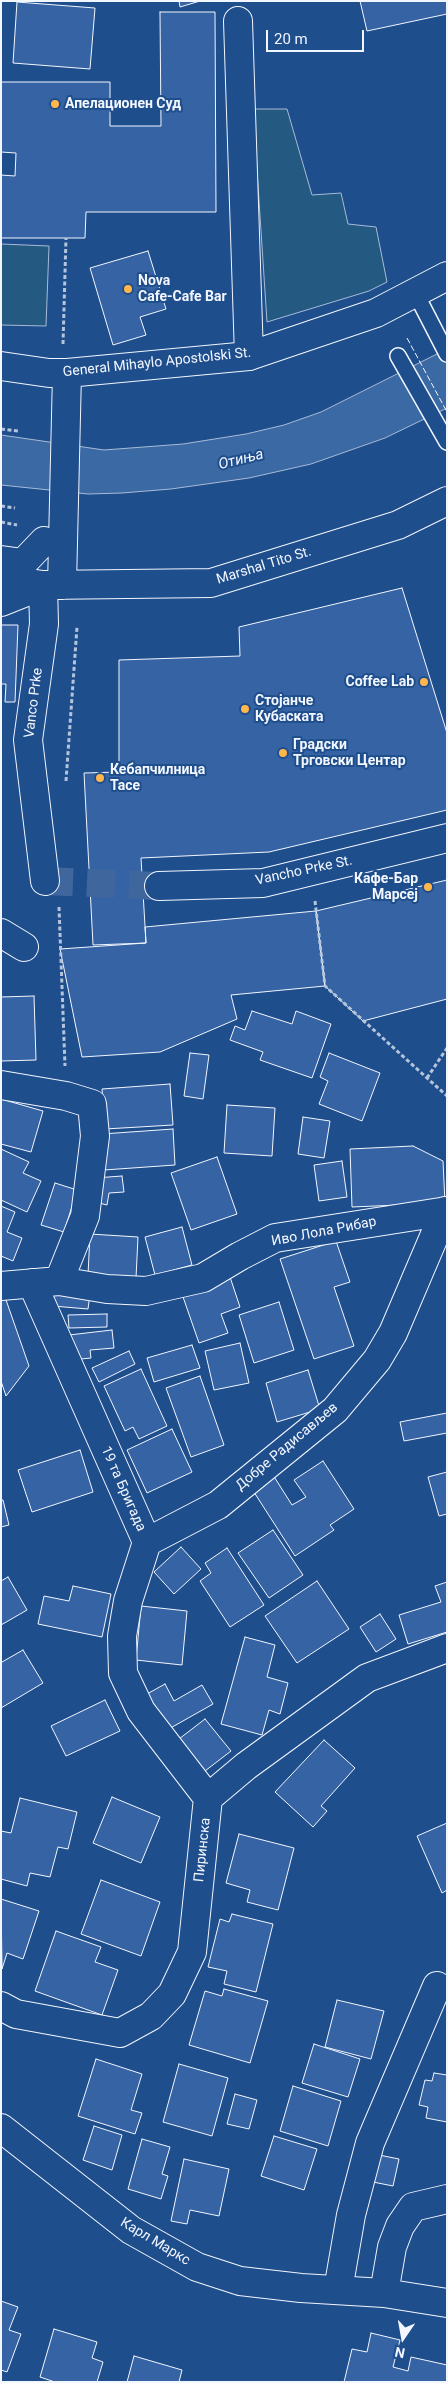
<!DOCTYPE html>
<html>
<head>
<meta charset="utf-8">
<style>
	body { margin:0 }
	#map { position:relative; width:448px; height:2383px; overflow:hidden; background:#1f4e8c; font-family:Roboto,sans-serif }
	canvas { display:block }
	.frame { position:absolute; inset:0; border:2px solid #f2f6ff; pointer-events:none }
	.north { position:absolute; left:378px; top:2313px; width:50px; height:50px; -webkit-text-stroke:4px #1f4e8c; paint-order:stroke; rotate:192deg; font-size:14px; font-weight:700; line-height:20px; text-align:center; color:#f2f6ff }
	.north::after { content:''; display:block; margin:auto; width:18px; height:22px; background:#f2f6ff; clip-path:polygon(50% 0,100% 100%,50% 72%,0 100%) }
	.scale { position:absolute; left:266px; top:30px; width:98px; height:22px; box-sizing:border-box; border:2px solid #f2f6ff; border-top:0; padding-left:6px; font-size:15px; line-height:18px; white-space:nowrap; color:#f2f6ff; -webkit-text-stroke:4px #1f4e8c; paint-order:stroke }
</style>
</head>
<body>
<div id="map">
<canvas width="448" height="2383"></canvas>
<div class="frame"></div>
<div class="north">N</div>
<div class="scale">20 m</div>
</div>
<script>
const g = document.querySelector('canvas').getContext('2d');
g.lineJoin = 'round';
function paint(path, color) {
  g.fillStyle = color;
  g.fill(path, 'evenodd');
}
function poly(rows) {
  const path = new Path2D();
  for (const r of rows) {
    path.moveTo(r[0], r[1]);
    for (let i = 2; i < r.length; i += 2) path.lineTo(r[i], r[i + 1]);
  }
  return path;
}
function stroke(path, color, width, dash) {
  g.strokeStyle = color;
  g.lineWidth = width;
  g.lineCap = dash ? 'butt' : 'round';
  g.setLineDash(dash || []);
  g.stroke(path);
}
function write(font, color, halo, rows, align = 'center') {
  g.font = font + ' Roboto,sans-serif';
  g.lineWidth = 4;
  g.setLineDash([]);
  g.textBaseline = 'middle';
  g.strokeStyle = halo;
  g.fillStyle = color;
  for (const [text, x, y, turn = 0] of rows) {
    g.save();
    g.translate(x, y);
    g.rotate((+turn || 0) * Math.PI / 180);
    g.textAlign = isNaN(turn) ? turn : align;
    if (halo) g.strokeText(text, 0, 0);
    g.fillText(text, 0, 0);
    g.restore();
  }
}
const green = poly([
	[253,109,287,109,312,195,341,193,348,224,376,227,387,282,369,291,267,322,253,109],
	[1,244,49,246,46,326,1,325,1,244]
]);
paint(green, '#245a82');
stroke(green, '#a8bbd7', 1);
const water = poly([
	[447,349,447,408,385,438,311,464,249,478,171,489,122,493,88,494,1,485,1,435,104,450,183,444,246,434,284,425,321,412,447,349]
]);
paint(water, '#3b69a3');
stroke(water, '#a8bbd7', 1);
const building = poly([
	[179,1,200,1,180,7,179,1],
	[360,1,447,1,447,14,367,31,360,1],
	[17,2,95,8,90,69,13,63,17,2],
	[160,12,215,12,216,212,86,212,85,238,1,238,1,175,15,176,16,153,1,152,1,82,110,82,110,126,161,126,160,12],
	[148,251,166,309,140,317,146,335,113,345,90,268,148,251],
	[402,588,447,733,447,810,269,852,141,858,146,943,93,945,84,773,119,772,119,660,240,656,239,627,402,588],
	[1,625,18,625,15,702,5,702,6,684,1,684,1,625],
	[447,880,447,999,363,1021,325,986,316,911,447,880],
	[316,911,325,986,231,995,237,1019,160,1052,82,1057,60,949,146,943,145,927,316,911],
	[34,996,36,1060,1,1061,1,997,34,996],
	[252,1011,292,1024,296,1011,331,1024,312,1078,260,1060,263,1052,230,1040,235,1026,245,1030,252,1011],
	[190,1053,209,1055,203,1099,184,1096,190,1053],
	[329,1053,380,1073,362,1121,319,1104,328,1081,320,1077,329,1053],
	[170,1084,173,1125,105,1129,102,1089,170,1084],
	[1,1099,43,1111,31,1152,1,1144,1,1099],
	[227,1105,275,1108,272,1156,224,1153,227,1105],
	[303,1117,330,1121,324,1158,298,1154,303,1117],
	[173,1129,175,1165,104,1170,102,1134,173,1129],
	[413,1146,443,1161,445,1203,352,1207,350,1149,413,1146],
	[1,1149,29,1162,23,1173,41,1181,27,1212,1,1200,1,1149],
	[217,1157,237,1214,191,1230,171,1173,217,1157],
	[342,1161,347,1197,319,1201,314,1165,342,1161],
	[122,1176,124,1192,109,1193,107,1205,91,1201,95,1178,122,1176],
	[55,1183,77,1190,64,1232,41,1225,55,1183],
	[1,1206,15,1212,7,1232,22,1238,13,1261,1,1256,1,1206],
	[182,1227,192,1265,155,1275,145,1237,182,1227],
	[90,1234,138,1237,136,1278,88,1275,90,1234],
	[336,1241,350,1282,334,1287,354,1346,314,1359,280,1259,336,1241],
	[230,1277,240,1307,221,1314,228,1333,199,1343,182,1294,230,1277],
	[54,1291,90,1294,88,1309,53,1306,54,1291],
	[5,1297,29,1366,6,1396,1,1381,1,1298,5,1297],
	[279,1302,294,1350,254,1363,239,1315,279,1302],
	[107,1314,107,1327,69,1328,68,1315,107,1314],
	[112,1330,114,1348,90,1350,91,1358,71,1360,69,1335,112,1330],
	[240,1343,249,1383,214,1390,205,1351,240,1343],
	[192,1345,200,1368,154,1382,147,1358,192,1345],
	[129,1351,135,1364,99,1382,92,1368,129,1351],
	[141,1369,167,1426,139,1439,133,1427,125,1431,104,1386,141,1369],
	[308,1370,320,1409,277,1422,266,1383,308,1370],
	[200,1376,224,1445,191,1457,166,1388,200,1376],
	[447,1413,447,1433,404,1441,400,1422,447,1413],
	[172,1429,192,1472,147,1493,127,1450,172,1429],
	[80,1450,93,1492,32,1512,18,1470,80,1450],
	[323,1461,354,1509,330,1525,334,1530,295,1556,252,1489,273,1475,292,1505,306,1497,294,1480,323,1461],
	[447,1472,447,1514,439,1516,428,1477,447,1472],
	[1,1500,3,1500,9,1525,1,1527,1,1500],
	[273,1530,303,1575,269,1598,238,1553,273,1530],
	[181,1547,201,1569,174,1594,154,1572,181,1547],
	[227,1548,264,1605,230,1627,200,1581,211,1573,205,1563,227,1548],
	[8,1577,27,1610,1,1625,1,1581,8,1577],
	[317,1581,349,1629,297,1663,265,1616,317,1581],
	[447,1582,447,1632,408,1644,399,1615,441,1602,435,1586,447,1582],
	[73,1586,111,1594,102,1637,38,1624,44,1596,69,1601,73,1586],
	[141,1606,187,1611,182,1665,136,1660,141,1606],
	[380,1614,396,1639,376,1652,360,1627,380,1614],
	[245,1637,275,1645,267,1677,288,1683,280,1714,269,1710,262,1735,221,1724,245,1637],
	[23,1650,43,1683,1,1708,1,1661,2,1662,23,1650],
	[165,1684,174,1701,202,1685,213,1704,167,1730,147,1694,165,1684],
	[105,1700,120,1731,66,1756,51,1726,105,1700],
	[205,1719,231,1751,205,1771,179,1739,205,1719],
	[324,1740,355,1768,321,1806,327,1811,313,1827,275,1792,324,1740],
	[112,1797,160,1817,141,1863,93,1843,112,1797],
	[20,1798,77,1812,68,1849,58,1847,50,1877,30,1873,27,1886,1,1879,1,1831,11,1833,20,1798],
	[447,1823,447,1890,442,1893,417,1836,447,1823],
	[239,1834,294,1848,278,1910,247,1902,250,1890,226,1883,239,1834],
	[101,1880,160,1902,141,1956,81,1934,101,1880],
	[1,1899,39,1911,23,1959,7,1953,2,1969,1,1899],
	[232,1914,273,1924,256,1992,224,1984,227,1971,208,1967,220,1919,229,1922,232,1914],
	[56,1931,101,1947,95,1962,118,1970,102,2015,35,1991,56,1931],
	[224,1989,268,2001,250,2063,189,2045,205,1991,222,1996,224,1989],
	[337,2000,384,2011,371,2059,325,2047,337,2000],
	[314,2044,360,2059,348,2097,302,2083,314,2044],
	[96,2059,142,2074,131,2110,142,2113,135,2134,78,2116,96,2059],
	[179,2064,228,2078,212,2136,163,2122,179,2064],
	[434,2073,447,2075,447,2122,426,2118,428,2107,419,2105,425,2080,432,2081,434,2073],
	[293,2086,341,2101,328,2146,280,2131,293,2086],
	[235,2094,257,2100,249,2129,227,2124,235,2094],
	[94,2126,122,2135,112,2170,83,2160,94,2126],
	[274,2136,317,2149,304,2190,261,2176,274,2136],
	[142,2139,170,2147,162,2174,168,2176,161,2199,128,2189,142,2139],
	[379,2155,399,2159,393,2186,373,2182,379,2155],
	[184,2159,229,2169,219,2216,190,2210,187,2224,171,2221,184,2159],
	[1,2301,18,2307,9,2330,21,2334,7,2372,1,2370,1,2301],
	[54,2329,97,2342,92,2358,103,2362,97,2382,55,2382,40,2377,54,2329],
	[371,2333,400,2340,393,2367,408,2371,411,2357,447,2365,447,2382,344,2382,352,2349,367,2352,371,2333],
	[134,2356,182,2370,179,2382,127,2382,134,2356]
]);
paint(building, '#3563a3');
stroke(building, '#f2f6ff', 1);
stroke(poly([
	[45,881,159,886]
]), '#3f679d', 28, [28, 14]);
const service = poly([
	[415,292,447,354],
	[398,356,447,442]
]);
const minor = poly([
	[238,21,249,356],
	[43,585,44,624,28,740,45,881],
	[159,886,263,883,447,838],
	[1,933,24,947],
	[1,1085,66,1096,92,1104,95,1136,85,1216,59,1281],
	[32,1283,147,1542,128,1601,122,1636,123,1673,141,1711,208,1798],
	[1,1286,59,1281,107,1289,146,1291,203,1278,240,1256,275,1238,447,1211],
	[147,1542,218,1505,335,1410,377,1360,393,1333,445,1211],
	[1,2006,16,2014,120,2033,151,2016,172,1994,192,1952,208,1798,246,1766,367,1678,447,1648],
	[1,2128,131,2230,197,2267,240,2281,301,2288,384,2293,447,2303],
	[338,2290,351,2215,370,2143,437,1986],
	[384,2293,392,2247,400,2226,413,2207,447,2199]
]);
const tertiary = poly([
	[1,366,49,373,67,373,249,356,376,313,447,276],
	[1,560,23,563,44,541],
	[1,579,43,585,211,583,398,525,447,501],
	[62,585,67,373],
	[1,602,41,586]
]);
stroke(service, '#f2f6ff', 18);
stroke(minor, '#f2f6ff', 30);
stroke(tertiary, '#f2f6ff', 30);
stroke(poly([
	[63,344,66,238],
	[1,429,18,431],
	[1,506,15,508],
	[1,522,17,525],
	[66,781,77,627],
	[315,901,325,986,447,1096],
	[59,907,65,1066],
	[427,1078,447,1048]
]), '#b3c4dc', 3, [4, 2.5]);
stroke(service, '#1f4e8c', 15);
stroke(minor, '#1f4e8c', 28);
stroke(tertiary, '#1f4e8c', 28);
stroke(poly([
	[407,338,447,412]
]), '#f2f6ff', 1, [6, 2.5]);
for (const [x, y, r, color] of [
	[55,104,5,"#ffb74d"],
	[128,289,5,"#ffb74d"],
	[424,682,5,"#ffb74d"],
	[245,709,5,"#ffb74d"],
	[283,753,5,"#ffb74d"],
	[100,778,5,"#ffb74d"],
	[428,887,5,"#ffb74d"]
]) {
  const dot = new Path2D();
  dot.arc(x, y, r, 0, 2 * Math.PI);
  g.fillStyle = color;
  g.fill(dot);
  stroke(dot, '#1f4e8c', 2);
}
write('bold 14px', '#f2f6ff', '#1f4e8c', [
	["Апелационен Суд",65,104],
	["Nova",138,281],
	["Cafe-Cafe Bar",138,297],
	["Coffee Lab",414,682,"right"],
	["Стојанче",255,701],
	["Кубаската",255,717],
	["Градски",293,745],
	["Трговски Центар",293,761],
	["Кебапчилница",110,770],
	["Тасе",110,786],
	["Кафе-Бар",418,879,"right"],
	["Марсеј",418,895,"right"]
], 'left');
write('14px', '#f2f6ff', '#1f4e8c', [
	["General Mihaylo Apostolski St.",157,363,-6],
	["Marshal Tito St.",264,566,-17],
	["Vanco Prke",34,703,-83],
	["Vancho Prke St.",304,871,-12],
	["Иво Лола Рибар",324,1232,-11],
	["Добре Радисављев",287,1447,-40],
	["19 та Бригада",123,1489,66],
	["Пиринска",203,1850,-84],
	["Карл Маркс",155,2242,31]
]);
write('italic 15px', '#f2f6ff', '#1f4e8c', [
	["Отиња",241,460,-14]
]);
</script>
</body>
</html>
